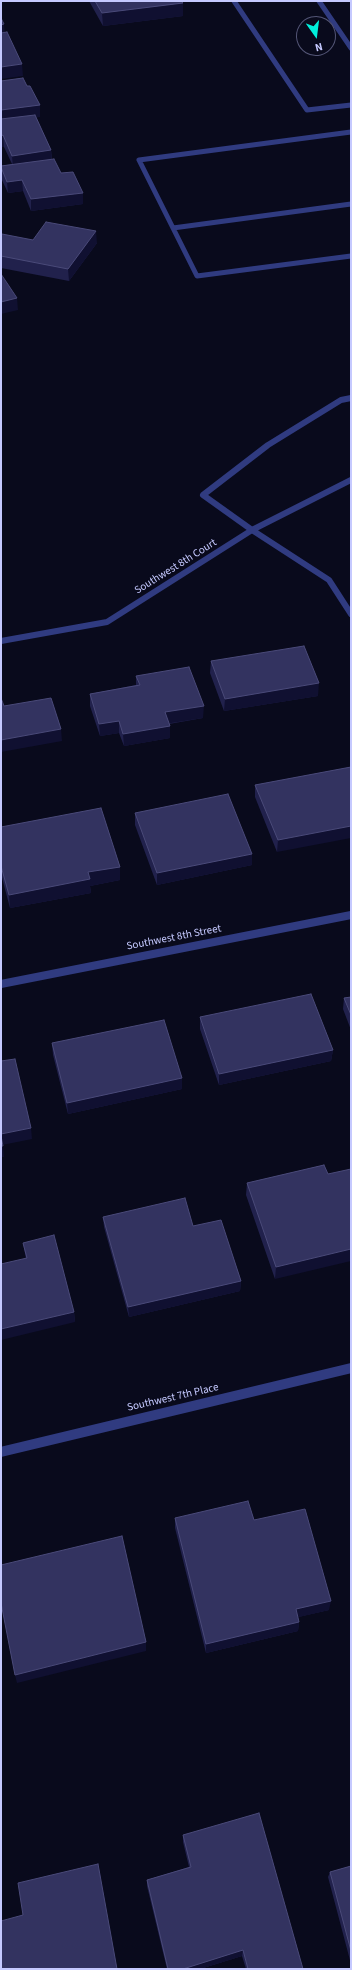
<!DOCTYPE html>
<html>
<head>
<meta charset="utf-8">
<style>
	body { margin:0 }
	#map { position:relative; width:352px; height:1970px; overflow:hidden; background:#090a1c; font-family:"Source Sans 3",sans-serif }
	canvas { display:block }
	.frame { position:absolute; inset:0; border:2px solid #c5c9ff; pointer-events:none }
	.north { position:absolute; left:296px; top:16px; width:40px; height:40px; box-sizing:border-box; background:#090a1c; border:1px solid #545677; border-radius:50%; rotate:166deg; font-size:11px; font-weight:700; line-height:16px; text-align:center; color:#c5c9ff }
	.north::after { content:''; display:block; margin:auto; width:14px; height:18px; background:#00f0dc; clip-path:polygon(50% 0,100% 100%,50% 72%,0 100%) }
</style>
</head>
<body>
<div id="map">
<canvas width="352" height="1970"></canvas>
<div class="frame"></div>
<div class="north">N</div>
</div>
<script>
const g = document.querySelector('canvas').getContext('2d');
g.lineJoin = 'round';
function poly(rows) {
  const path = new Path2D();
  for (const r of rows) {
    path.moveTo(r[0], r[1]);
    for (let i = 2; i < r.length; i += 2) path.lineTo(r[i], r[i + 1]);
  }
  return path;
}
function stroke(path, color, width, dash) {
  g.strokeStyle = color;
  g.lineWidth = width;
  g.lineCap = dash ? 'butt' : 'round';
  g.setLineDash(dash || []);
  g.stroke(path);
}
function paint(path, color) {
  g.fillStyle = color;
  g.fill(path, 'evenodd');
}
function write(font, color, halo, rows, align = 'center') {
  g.font = font + ' "Source Sans 3",sans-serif';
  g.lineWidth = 3;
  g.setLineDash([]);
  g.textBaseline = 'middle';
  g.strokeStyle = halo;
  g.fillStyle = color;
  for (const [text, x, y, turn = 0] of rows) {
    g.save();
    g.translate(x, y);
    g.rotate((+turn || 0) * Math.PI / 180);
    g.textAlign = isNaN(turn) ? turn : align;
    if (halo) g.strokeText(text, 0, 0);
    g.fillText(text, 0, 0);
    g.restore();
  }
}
stroke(poly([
	[234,1,307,110,351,105],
	[319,1,351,48],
	[351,204,173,228,197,276,351,256],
	[173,228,139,160,351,132]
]), '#303b80', 5);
stroke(poly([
	[252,530,203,495,268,445,341,400,351,398]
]), '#303b80', 6);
stroke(poly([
	[252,530,329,580,351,614],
	[1,641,107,622,252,530,351,480]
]), '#303b80', 6);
stroke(poly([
	[1,984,351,915]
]), '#303b80', 8);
stroke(poly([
	[1,1452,351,1368]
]), '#303b80', 10);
paint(poly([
	[89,1,181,1,183,3,183,16,103,26],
	[1,81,27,86,40,105,40,117,36,117,51,150,52,159,61,173,83,204,31,211,23,191,8,193,1,178,1,166,12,164,4,147,1,147],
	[1,235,33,240,97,243,69,281,1,268],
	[211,661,318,696,224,711,210,673],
	[136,676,203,718,169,724,170,726,170,738,124,746,119,733,100,736,90,706,90,694,136,685],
	[351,767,277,852,255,797,255,785],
	[135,813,252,865,157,885,135,825],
	[1,827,120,867,120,880,90,886,91,893,10,908,1,874],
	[351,997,351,1030,343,1009,344,998],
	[200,1017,333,1050,331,1061,219,1085,200,1029],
	[52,1043,182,1089,68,1114,53,1055],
	[324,1165,275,1279,246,1195,247,1183],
	[103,1217,193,1226,241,1281,240,1291,129,1317,104,1227],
	[23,1243,74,1312,75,1322,26,1259],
	[175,1518,329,1610,298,1617,299,1622,298,1631,206,1653,175,1528],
	[183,1835,303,1969,246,1969,242,1956,200,1969,167,1969,147,1886,147,1880,189,1867,183,1842],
	[351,1866,351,1964,328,1877,330,1872]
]), '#21214c');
paint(poly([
	[183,3,183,16,103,26,102,13],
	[4,24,5,36,1,36,1,25],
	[22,64,23,76,1,79,1,67],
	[40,105,40,117,1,122,1,110],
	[3,135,4,147,1,147,1,136],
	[51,150,52,162,13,167,12,156],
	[22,180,23,191,8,193,7,182],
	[83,193,83,204,31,211,31,199],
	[96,231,97,243,69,281,68,269],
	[17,298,18,310,1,314,1,302],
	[319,683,318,696,224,711,225,699],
	[204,706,203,718,165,724,165,712],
	[119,721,119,733,100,736,99,724],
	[170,726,170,738,124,746,123,734],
	[61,729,62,741,1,752,1,740],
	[351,826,351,838,277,852,278,840],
	[252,854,252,865,157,885,157,873],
	[120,867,120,880,90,886,91,893,10,908,9,895,88,872],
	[333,1050,331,1061,219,1085,219,1074],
	[182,1078,182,1089,68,1114,67,1103],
	[31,1128,32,1139,2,1145,1,1134],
	[1,1146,3,1146,4,1157,1,1157],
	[351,1249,351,1261,275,1279,276,1267],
	[241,1281,240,1291,129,1317,128,1307],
	[74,1312,75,1322,1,1340,1,1329],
	[331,1601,329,1610,295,1618,296,1609],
	[299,1622,298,1631,206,1653,206,1644],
	[146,1642,146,1651,17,1683,15,1675],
	[243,1950,242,1956,200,1969,183,1969]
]), '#101031');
const building = poly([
	[95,1,181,1,183,3,102,13,95,1],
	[1,18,4,24,1,25,1,18],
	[7,32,22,64,1,67,1,33,7,32],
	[23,78,27,86,30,86,40,105,1,110,1,81,23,78],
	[35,115,51,150,12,156,3,135,1,136,1,119,35,115],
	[54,159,61,173,73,172,83,193,31,199,22,180,7,182,1,167,1,166,54,159],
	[46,222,96,231,68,269,1,256,1,235,2,234,33,240,46,222],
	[1,274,17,298,1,302,1,274],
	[304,646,319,683,225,699,211,661,304,646],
	[189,667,204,706,165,712,170,726,123,734,119,721,99,724,90,694,140,685,136,676,189,667],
	[1,698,4,706,51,698,61,729,1,740,1,698],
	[351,767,351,826,278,840,255,785,351,767],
	[228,794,252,854,157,873,135,813,228,794],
	[101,808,120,867,88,872,90,879,9,895,1,866,1,827,101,808],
	[311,994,333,1050,219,1074,200,1017,311,994],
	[351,997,351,1015,344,998,351,997],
	[164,1020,182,1078,67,1103,52,1043,164,1020],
	[15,1059,31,1128,1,1134,1,1061,15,1059],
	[1,1136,3,1146,1,1146,1,1136],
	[324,1165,328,1174,351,1169,351,1249,276,1267,247,1183,324,1165],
	[185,1198,193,1226,221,1220,241,1281,128,1307,103,1217,185,1198],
	[54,1235,74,1312,1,1329,1,1264,27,1258,23,1243,54,1235],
	[248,1501,254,1520,305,1509,331,1601,296,1609,299,1622,206,1644,175,1518,248,1501],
	[122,1536,146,1642,15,1675,1,1603,1,1565,122,1536],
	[259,1813,303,1969,248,1969,243,1950,183,1969,168,1969,147,1880,191,1867,183,1835,259,1813],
	[98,1864,117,1969,1,1969,1,1921,23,1915,18,1883,98,1864],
	[351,1866,351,1951,330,1872,351,1866]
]);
paint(building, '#333360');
stroke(building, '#4a4a79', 1);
write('11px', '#c5c9ff', '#090a1c', [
	["Southwest 8th Court",176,567,-32],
	["Southwest 8th Street",174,938,-11],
	["Southwest 7th Place",173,1398,-13]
]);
</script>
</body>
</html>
